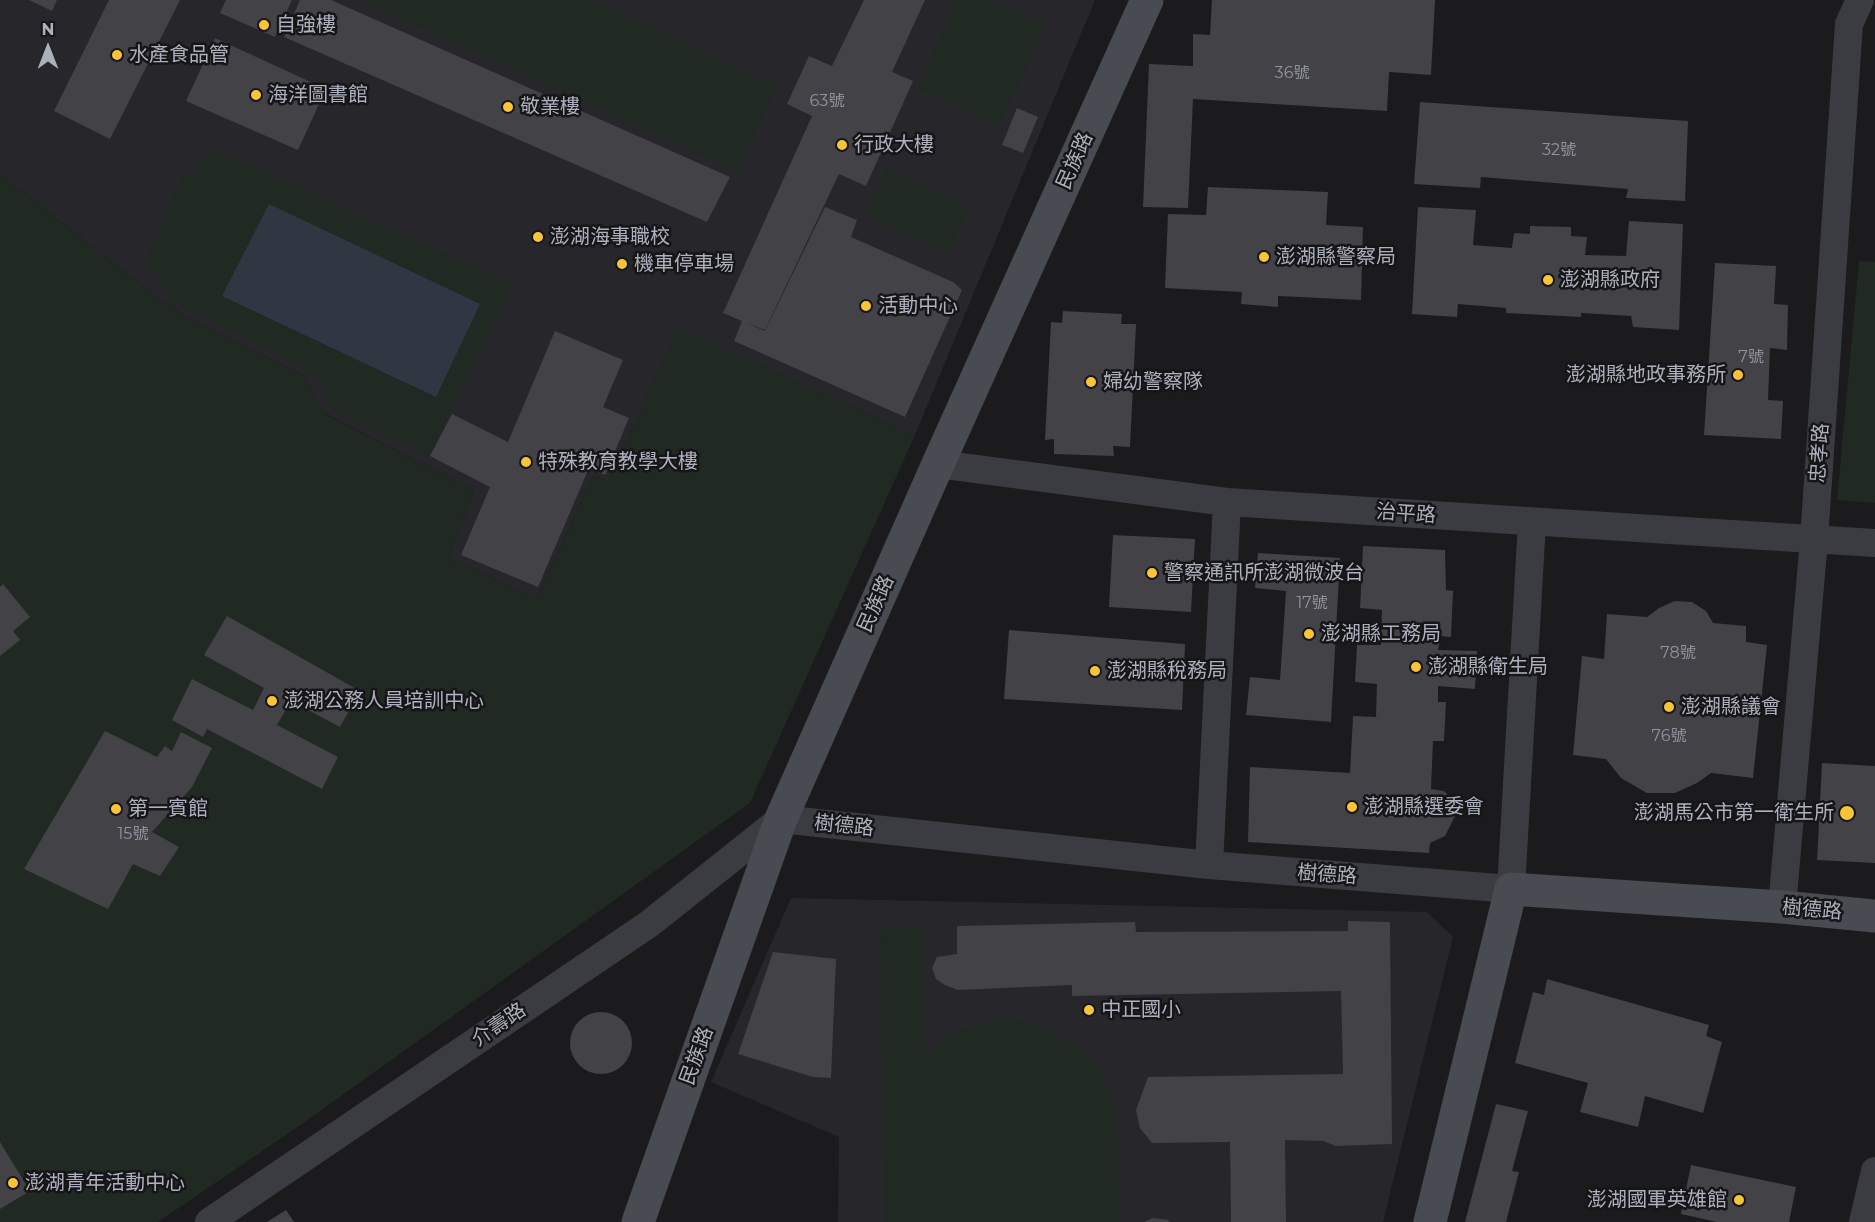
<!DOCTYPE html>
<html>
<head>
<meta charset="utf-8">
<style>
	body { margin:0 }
	#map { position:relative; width:1875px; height:1222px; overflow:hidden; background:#1b1a1d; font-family:Montserrat,sans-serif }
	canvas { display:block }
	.north { position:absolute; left:18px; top:18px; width:60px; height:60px; -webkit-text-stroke:4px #161518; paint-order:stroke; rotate:0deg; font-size:16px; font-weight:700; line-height:24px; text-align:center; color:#adb0bd }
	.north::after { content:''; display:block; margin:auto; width:21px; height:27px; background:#adb0bd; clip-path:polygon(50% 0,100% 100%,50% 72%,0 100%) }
</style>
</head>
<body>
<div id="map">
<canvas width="1875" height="1222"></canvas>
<div class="north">N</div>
</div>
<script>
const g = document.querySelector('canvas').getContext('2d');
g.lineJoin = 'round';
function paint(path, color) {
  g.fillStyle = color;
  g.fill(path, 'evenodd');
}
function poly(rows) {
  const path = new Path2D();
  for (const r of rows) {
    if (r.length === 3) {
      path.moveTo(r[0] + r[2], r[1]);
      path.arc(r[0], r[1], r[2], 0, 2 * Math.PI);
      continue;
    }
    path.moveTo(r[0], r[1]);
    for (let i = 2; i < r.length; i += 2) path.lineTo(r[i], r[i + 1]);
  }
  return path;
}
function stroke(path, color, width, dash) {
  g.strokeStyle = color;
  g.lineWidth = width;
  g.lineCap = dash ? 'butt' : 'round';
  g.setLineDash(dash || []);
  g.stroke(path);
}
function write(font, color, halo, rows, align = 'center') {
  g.font = font + ' Montserrat,"Noto Sans TC",sans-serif';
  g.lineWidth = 5;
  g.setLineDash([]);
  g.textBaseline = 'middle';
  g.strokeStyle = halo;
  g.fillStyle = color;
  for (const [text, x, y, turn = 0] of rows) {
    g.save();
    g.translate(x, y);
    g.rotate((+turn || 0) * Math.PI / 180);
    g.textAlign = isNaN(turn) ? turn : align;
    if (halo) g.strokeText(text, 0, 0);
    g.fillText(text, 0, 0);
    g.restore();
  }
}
paint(poly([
	[0,0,1095,0,915,435,678,328,609,481,593,476,537,598,448,558,474,491,322,412,304,376,201,325,159,299,0,174],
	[791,898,1427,912,1453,937,1383,1222,838,1222,839,1137,711,1082]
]), '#27262a');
paint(poly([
	[361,0,591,0,777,86,737,171],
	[957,0,989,0,1046,25,999,126,918,88],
	[213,149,512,284,428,455,331,409,324,387,306,370,172,300,145,261,185,171,195,175,201,159],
	[887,169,969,206,948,253,866,216],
	[0,174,159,299,201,325,304,376,323,413,474,491,448,558,537,598,593,476,609,481,678,327,915,435,750,803,302,1124,158,1222,0,1222],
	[1859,261,1875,262,1875,503,1837,500],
	[880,927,924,927,925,1055,959,1031,980,1023,1006,1019,1031,1022,1059,1036,1081,1051,1101,1073,1116,1103,1120,1222,885,1222]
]), '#202922');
paint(poly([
	[269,204,480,304,436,397,222,296]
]), '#2f3842');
paint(poly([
	[29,0,57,0,52,11],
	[109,0,180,0,110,139,54,111],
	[226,0,292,0,275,37,220,13],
	[300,0,331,0,730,177,707,222,284,37],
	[864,0,925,0,892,72,913,81,866,186,839,174,765,330,746,323,765,331,825,207,857,220,851,237,953,282,962,290,905,417,734,341,742,321,723,313,812,116,787,104,809,56,832,66],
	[1212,0,1435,0,1431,75,1389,72,1387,111,1193,99,1188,208,1143,207,1149,64,1193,66,1193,34,1210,35],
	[215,38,326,89,298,150,186,101],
	[1420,102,1688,121,1685,201,1626,198,1628,189,1481,177,1480,188,1414,184],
	[1017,108,1038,117,1023,153,1002,145],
	[1208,187,1328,192,1326,225,1363,227,1361,300,1278,296,1278,307,1241,304,1242,292,1165,288,1168,214,1206,215],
	[1418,207,1476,210,1473,245,1512,248,1514,233,1530,234,1530,226,1571,227,1571,236,1587,237,1585,255,1626,256,1629,221,1683,224,1679,330,1633,327,1631,316,1581,313,1581,317,1506,313,1506,308,1458,304,1457,317,1412,314],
	[1715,263,1776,266,1774,304,1788,305,1787,350,1770,348,1768,400,1783,401,1781,439,1704,435],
	[1063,311,1122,314,1121,324,1136,324,1130,447,1113,446,1114,456,1054,454,1054,439,1045,440,1051,322,1062,323],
	[555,331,623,360,603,407,629,418,605,475,589,468,538,587,461,555,490,487,430,456,452,414,508,442],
	[1113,535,1195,539,1191,612,1109,607],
	[1363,546,1445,550,1446,590,1453,591,1451,637,1441,636,1438,650,1477,651,1475,689,1438,686,1438,702,1446,702,1444,741,1433,741,1431,789,1444,791,1454,801,1456,814,1445,836,1430,843,1429,853,1248,842,1250,767,1350,773,1353,716,1376,717,1377,684,1355,682,1357,645,1381,645,1382,610,1360,608],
	[1258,553,1340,558,1331,722,1246,715,1250,677,1280,680,1286,591,1255,588],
	[3,584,30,617,13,631,20,640,0,656,0,587],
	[1675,601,1692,602,1706,611,1713,623,1746,626,1746,642,1767,645,1753,778,1711,773,1697,783,1675,793,1647,793,1621,778,1606,759,1573,755,1582,656,1604,659,1607,614,1647,617,1659,608],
	[227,616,360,691,340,727,291,701,277,725,338,757,322,789,207,729,203,737,172,720,192,679,253,710,264,688,204,655],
	[1009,630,1185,644,1182,710,1004,699],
	[105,731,157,757,165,746,172,751,181,732,212,748,192,787,152,832,179,847,160,876,133,864,108,909,24,869],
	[1822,763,1875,766,1875,863,1817,860],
	[1348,921,1390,922,1392,1144,1336,1146,1323,1141,1285,1140,1286,1222,1231,1222,1230,1142,1152,1143,1140,1128,1136,1110,1148,1077,1343,1074,1341,991,1072,996,1072,985,958,990,945,985,936,979,932,968,937,957,957,954,957,926,1135,922,1136,932,1348,931],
	[773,952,836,959,831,1078,813,1077,738,1054],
	[1547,979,1709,1025,1706,1036,1722,1042,1703,1113,1645,1096,1638,1127,1580,1112,1588,1083,1515,1063,1533,992,1544,995],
	[601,1043,31],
	[1496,1104,1528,1111,1512,1171,1519,1172,1506,1222,1465,1222],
	[0,1142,30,1191,0,1209],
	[1691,1165,1796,1187,1789,1222,1717,1222,1681,1214],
	[286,1210,294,1222,267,1222],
	[1153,1218,1168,1220,1170,1222,1144,1222]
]), '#424247');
stroke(poly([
	[938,464,1227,502,1875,543],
	[1209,865,1227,502],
	[1782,907,1814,540,1849,24,1860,0],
	[209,1222,649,924,781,819,1209,865,1511,889,1532,522],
	[1863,1222,1875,1171]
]), '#3b3c42', 28);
stroke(poly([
	[638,1222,781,819,938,464,1147,0],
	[1430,1222,1511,889,1782,907,1875,916]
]), '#494b52', 33);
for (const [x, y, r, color] of [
	[264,25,6,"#f9c536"],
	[117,55,6,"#f9c536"],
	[256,95,6,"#f9c536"],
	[508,107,6,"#f9c536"],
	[842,145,6,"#f9c536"],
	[538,237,6,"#f9c536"],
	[1264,257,6,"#f9c536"],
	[622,264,6,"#f9c536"],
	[1548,280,6,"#f9c536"],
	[866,306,6,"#f9c536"],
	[1738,375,6,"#f9c536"],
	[1091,382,6,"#f9c536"],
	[526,462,6,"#f9c536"],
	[1152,573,6,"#f9c536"],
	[1309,634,6,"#f9c536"],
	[1416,667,6,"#f9c536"],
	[1095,671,6,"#f9c536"],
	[272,701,6,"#f9c536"],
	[1669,707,6,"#f9c536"],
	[1352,807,6,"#f9c536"],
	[116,809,6,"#f9c536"],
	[1847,813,8,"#f9c536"],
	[1089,1010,6,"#f9c536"],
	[13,1183,6,"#f9c536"],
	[1739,1200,6,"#f9c536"]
]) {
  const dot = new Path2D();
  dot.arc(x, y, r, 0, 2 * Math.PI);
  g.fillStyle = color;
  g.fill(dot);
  stroke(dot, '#161518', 2);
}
write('16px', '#9294a0', null, [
	["36號",1292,73],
	["63號",827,101],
	["32號",1559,150],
	["7號",1751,357],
	["17號",1312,603],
	["78號",1678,653],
	["76號",1669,736],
	["15號",133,834]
]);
write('20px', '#adb0bd', '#161518', [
	["自強樓",276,25],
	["水產食品管",129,55],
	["海洋圖書館",268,95],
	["敬業樓",520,107],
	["行政大樓",854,145],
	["澎湖海事職校",550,237],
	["澎湖縣警察局",1276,257],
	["機車停車場",634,264],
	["澎湖縣政府",1560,280],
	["活動中心",878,306],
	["澎湖縣地政事務所",1726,375,"right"],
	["婦幼警察隊",1103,382],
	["特殊教育教學大樓",538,462],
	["警察通訊所澎湖微波台",1164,573],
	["澎湖縣工務局",1321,634],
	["澎湖縣衛生局",1428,667],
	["澎湖縣稅務局",1107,671],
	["澎湖公務人員培訓中心",284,701],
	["澎湖縣議會",1681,707],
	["澎湖縣選委會",1364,807],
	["第一賓館",128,809],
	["澎湖馬公市第一衛生所",1834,813,"right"],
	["中正國小",1101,1010],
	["澎湖青年活動中心",25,1183],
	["澎湖國軍英雄館",1727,1200,"right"]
], 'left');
write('20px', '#adb0bd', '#161518', [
	["民族路",1075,161,-66],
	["忠孝路",1820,453,-86],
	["治平路",1406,514,4],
	["民族路",876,604,-66],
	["樹德路",844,826,6],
	["樹德路",1327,875,4],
	["樹德路",1812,910,5],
	["介壽路",499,1025,-34],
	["民族路",697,1056,-70]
]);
</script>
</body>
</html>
